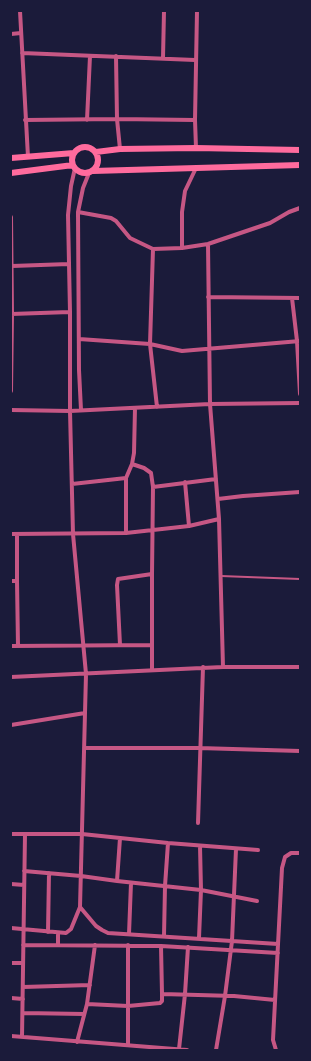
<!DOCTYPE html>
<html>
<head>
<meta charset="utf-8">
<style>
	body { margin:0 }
	#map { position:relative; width:311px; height:1061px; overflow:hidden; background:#1b1b3a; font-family:Bitter,serif }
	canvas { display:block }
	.frame { position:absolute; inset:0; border:12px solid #1b1b3a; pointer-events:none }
</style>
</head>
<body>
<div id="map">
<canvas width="311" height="1061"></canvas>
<div class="frame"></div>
</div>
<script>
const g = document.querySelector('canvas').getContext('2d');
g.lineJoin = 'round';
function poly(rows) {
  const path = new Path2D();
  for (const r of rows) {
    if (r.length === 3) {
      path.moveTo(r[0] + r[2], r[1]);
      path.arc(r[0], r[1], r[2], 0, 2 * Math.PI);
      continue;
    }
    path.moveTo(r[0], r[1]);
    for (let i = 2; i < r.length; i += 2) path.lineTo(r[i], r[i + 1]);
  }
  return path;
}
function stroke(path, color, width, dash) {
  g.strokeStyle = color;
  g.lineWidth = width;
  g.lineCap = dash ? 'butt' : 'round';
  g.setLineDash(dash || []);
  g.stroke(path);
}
stroke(poly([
	[221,576,300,579]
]), '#c65784', 2);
stroke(poly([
	[20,11,28,157],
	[11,34,21,33],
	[22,53,195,60],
	[116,56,117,119,120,149],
	[163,58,164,11],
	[25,120,117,119,195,120],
	[87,120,90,56],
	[196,148,195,120,197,11],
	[78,212,111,218,116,221,130,238,153,249,182,248,208,244,270,223,289,212,300,208],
	[11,217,12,314,11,391],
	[208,244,210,404,219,519,223,667],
	[182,248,182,212,185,191,196,168],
	[153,249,150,344,157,407],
	[12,266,69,264],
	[208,297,300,298],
	[292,298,297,341,300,394],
	[11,314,70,312],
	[79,339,150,344,182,351,300,341],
	[11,410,70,411,210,404,300,403],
	[81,410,79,370,78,212,83,188,89,173],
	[132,464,144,468,151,473,153,487,152,574,152,670],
	[185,482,189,526],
	[72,484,126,478],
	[153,487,216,479],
	[218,499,243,496,300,492],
	[126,533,126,478,132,464,134,453,135,408],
	[11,534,126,533,189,526,219,519],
	[11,581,17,581,17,534],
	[17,581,18,646],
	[120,645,117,585,118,579,152,574],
	[11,646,152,645],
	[11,677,223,667,300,667],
	[11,725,85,713],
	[84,748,199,748,300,751],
	[198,823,203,667],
	[11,834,82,834,168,843,258,850],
	[24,871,81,876,117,881,201,890,257,901],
	[117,881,120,838],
	[11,884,24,885],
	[80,907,96,926,102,930,108,933,278,944],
	[11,928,66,933,71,929,80,907,86,674,73,534,70,411,70,312,68,215,71,186,75,168],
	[48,932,49,873],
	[129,934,131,883],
	[164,936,165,886,168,843],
	[199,938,201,890,200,846],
	[23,945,161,946,278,953],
	[58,945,58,933],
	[128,945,128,1045],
	[11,963,23,963],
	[23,987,90,985],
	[162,994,234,996,275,1000],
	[11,998,23,999],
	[87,1004,128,1006,160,1003,162,1001,162,994,161,946],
	[23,1013,84,1014],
	[11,1036,187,1050],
	[22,1037,25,834],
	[77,1042,87,1004,95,945],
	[179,1049,185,994,188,947],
	[216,1050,225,996,232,941,236,849],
	[276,1050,273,1040,282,868,285,857,291,853,300,853]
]), '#c65784', 4);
stroke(poly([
	[85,160,13],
	[96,152,120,149,196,148,300,150],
	[11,158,74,153],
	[93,171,300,165],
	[11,173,73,165]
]), '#ff6b9d', 6);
</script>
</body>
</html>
